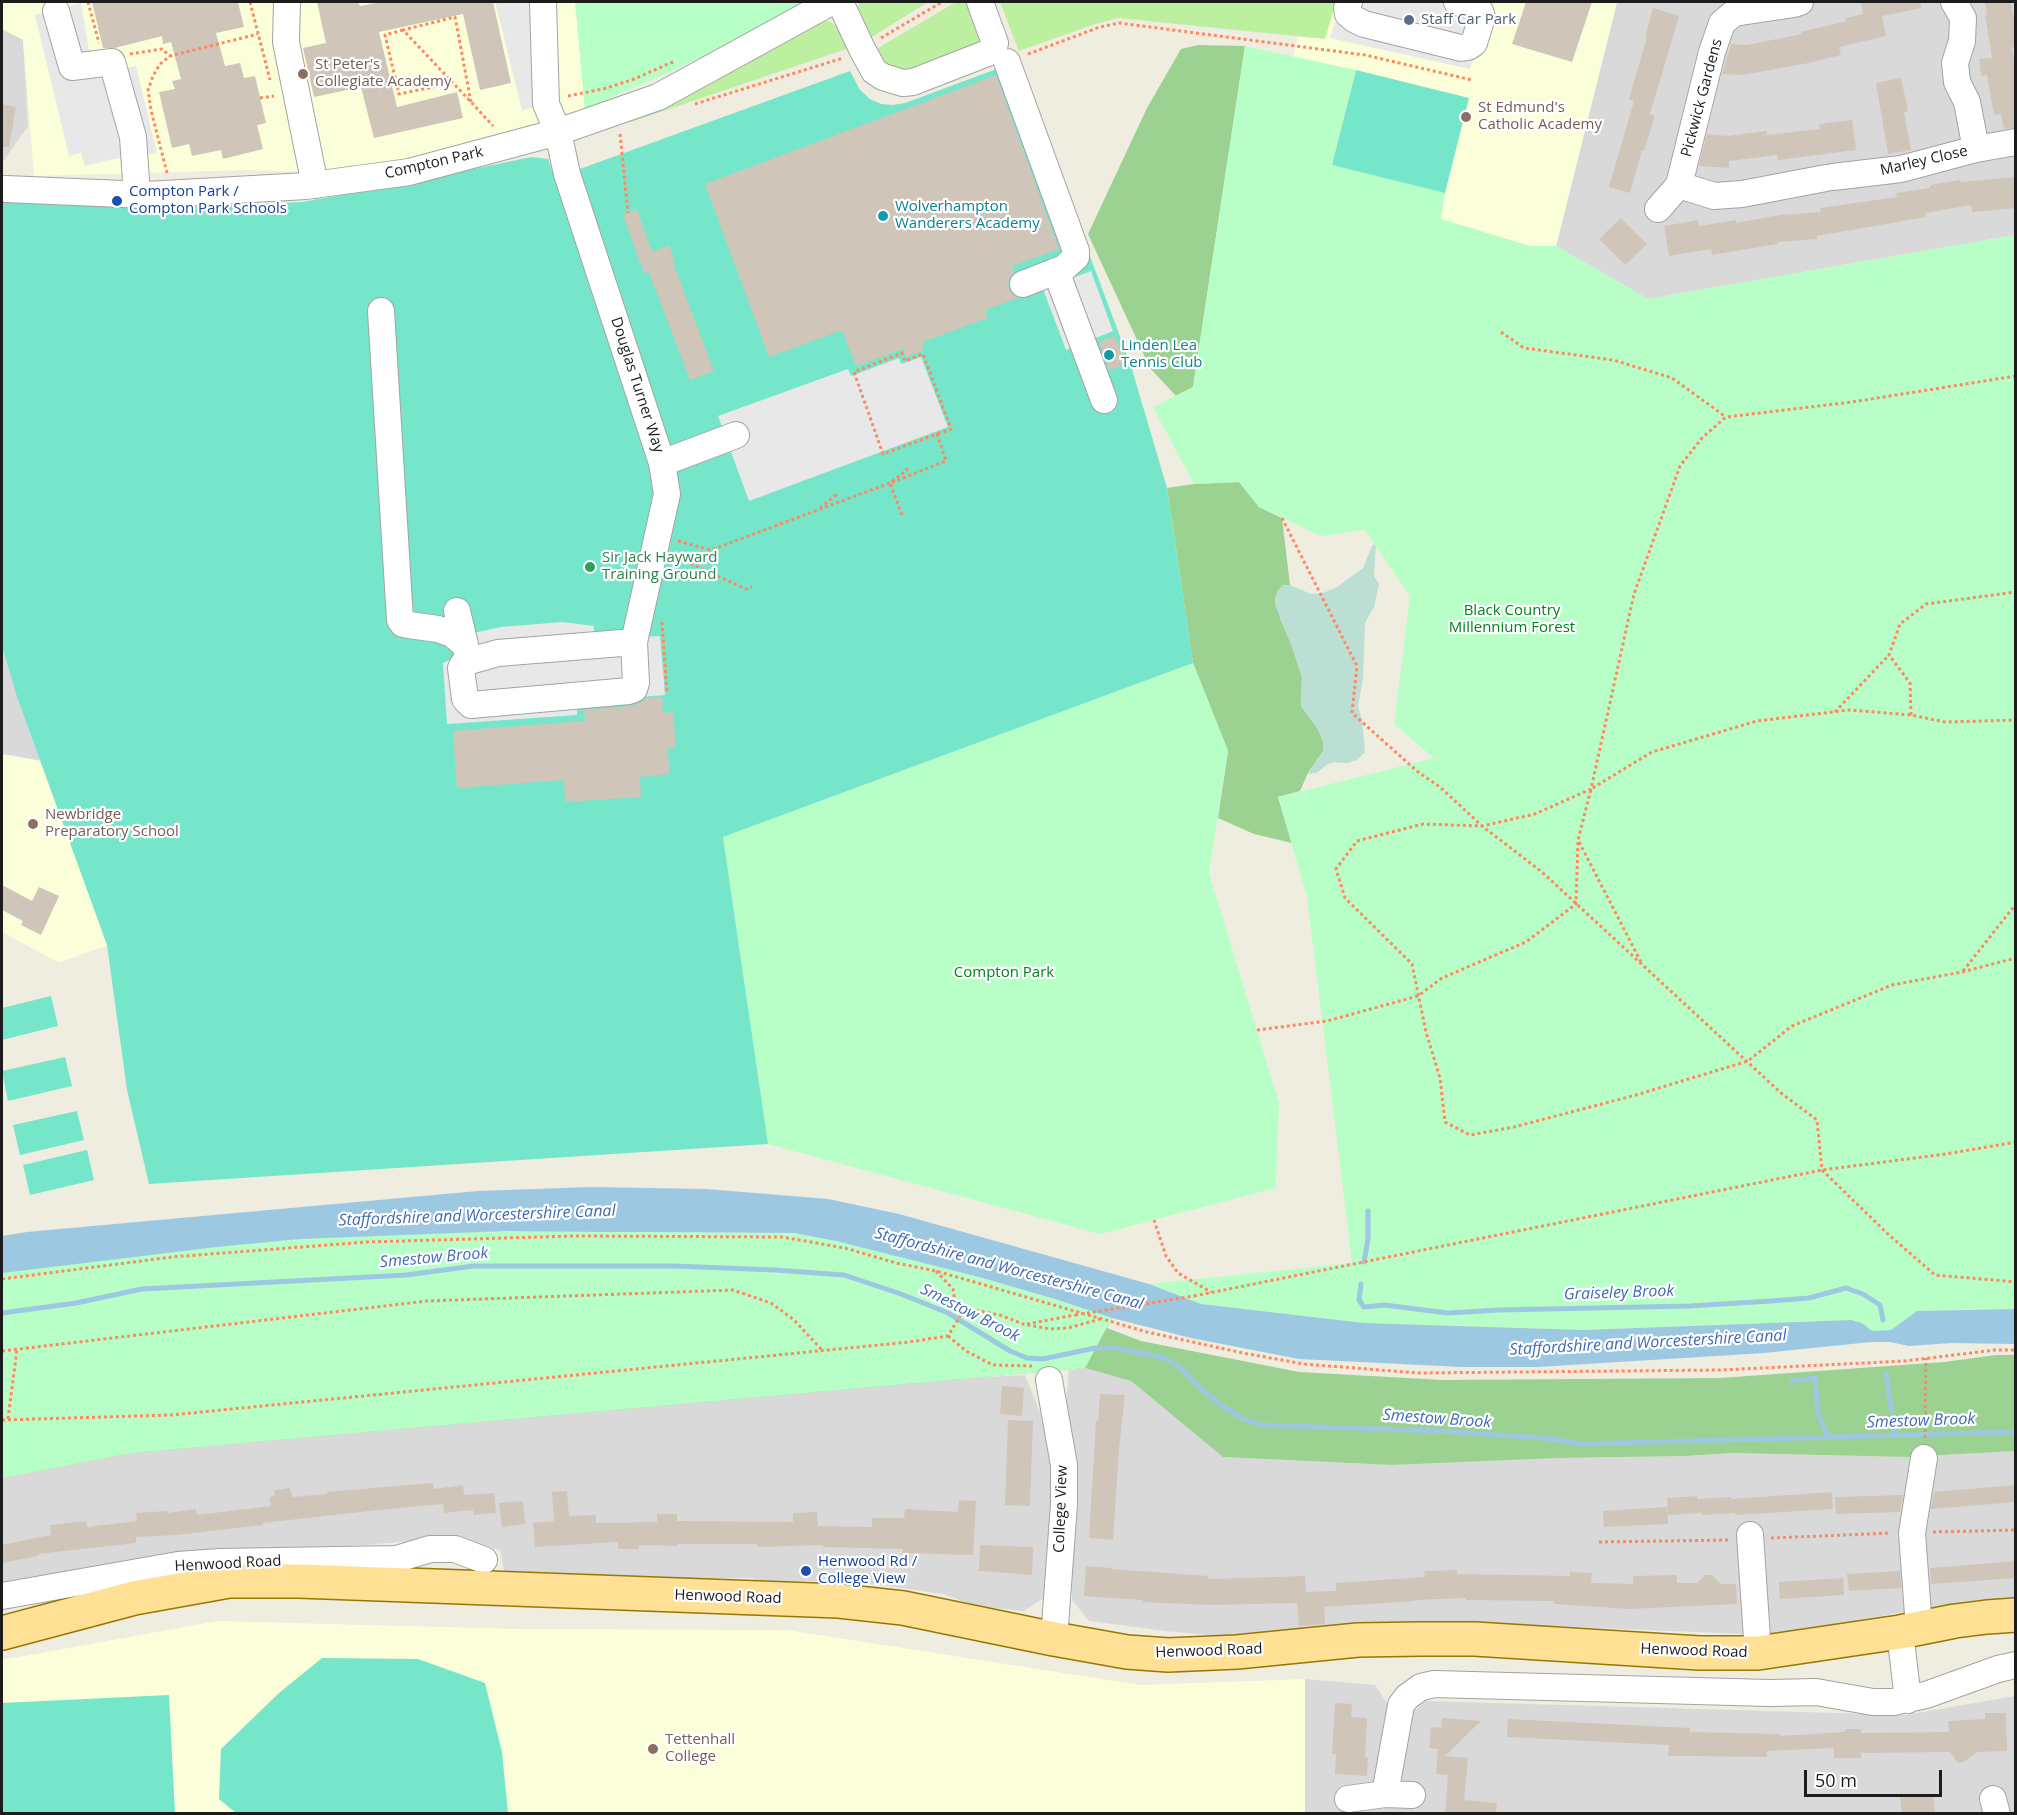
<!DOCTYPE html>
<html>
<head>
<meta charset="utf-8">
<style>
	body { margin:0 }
	#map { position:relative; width:2017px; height:1815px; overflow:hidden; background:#efece0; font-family:"Open Sans",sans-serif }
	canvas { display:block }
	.frame { position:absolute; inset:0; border:3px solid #1c1c1c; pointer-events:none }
	.scale { position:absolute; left:1804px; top:1770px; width:138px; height:27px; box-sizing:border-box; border:3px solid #1c1c1c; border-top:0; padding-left:8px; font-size:18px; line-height:21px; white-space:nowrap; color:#1c1c1c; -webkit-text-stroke:4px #fff; paint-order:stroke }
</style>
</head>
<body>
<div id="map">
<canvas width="2017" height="1815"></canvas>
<div class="frame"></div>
<div class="scale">50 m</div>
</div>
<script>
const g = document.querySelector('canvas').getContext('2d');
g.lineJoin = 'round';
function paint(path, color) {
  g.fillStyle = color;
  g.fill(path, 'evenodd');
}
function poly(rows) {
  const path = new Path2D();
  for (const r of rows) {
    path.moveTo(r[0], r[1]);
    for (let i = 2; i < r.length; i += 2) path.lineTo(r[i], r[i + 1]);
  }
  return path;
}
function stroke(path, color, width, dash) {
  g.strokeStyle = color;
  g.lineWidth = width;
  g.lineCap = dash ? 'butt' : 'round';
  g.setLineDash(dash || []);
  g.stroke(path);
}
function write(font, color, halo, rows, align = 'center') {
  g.font = font + ' "Open Sans",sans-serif';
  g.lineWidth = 4.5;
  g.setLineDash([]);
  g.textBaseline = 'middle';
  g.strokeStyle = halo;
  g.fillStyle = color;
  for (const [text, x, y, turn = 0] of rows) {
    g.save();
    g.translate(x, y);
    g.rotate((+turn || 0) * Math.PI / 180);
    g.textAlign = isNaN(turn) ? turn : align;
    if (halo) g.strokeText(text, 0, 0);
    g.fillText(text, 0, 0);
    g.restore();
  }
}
paint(poly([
	[1617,2,2015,2,2015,235,1648,299,1556,246],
	[2,29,23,39,28,126,2,163],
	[2,646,16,694,41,761,2,754],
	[1085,1368,1131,1381,1223,1457,1392,1465,1559,1458,1686,1456,1732,1453,1908,1457,2015,1451,2015,1598,1970,1601,1769,1635,1426,1621,1385,1623,1298,1632,1218,1636,1166,1631,1089,1621,1072,1600,1071,1441,1065,1416,1069,1370],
	[1025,1375,1040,1412,1052,1466,1054,1507,1048,1595,1024,1611,975,1606,943,1594,873,1584,813,1581,754,1582,754,1578,677,1578,504,1571,500,1550,453,1538,171,1560,2,1587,2,1478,131,1453,971,1378],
	[1305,1679,1375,1685,1392,1711,1379,1770,1371,1788,1415,1787,1401,1781,1398,1766,1412,1713,1426,1701,1905,1715,2015,1696,2015,1813,1305,1814]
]), '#dad9d9');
paint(poly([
	[2,2,575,2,585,109,554,122,436,154,318,173,251,170,34,176,23,40,2,29],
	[1306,2,1617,2,1556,246,1530,246,1440,219,1445,193,1293,56],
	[2,754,41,761,107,945,59,963,2,932],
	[217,1621,521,1629,787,1630,1141,1685,1305,1679,1305,1813,2,1814,2,1660]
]), '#faffd9');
paint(poly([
	[859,2,928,2,870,38,858,11],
	[956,2,969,2,983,42,909,73,885,65,877,52,878,48],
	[1000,2,1336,2,1325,39,1118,18,1095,24,1019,51],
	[823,20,831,22,840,30,849,48,631,122,624,116]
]), '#bcefa0');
paint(poly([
	[1198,45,1245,46,1193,387,1176,396,1150,368,1088,234,1147,108,1181,49],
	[1239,482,1259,507,1282,518,1290,585,1283,585,1280,618,1292,646,1302,677,1301,706,1318,729,1323,741,1323,751,1308,773,1300,791,1278,797,1292,843,1254,834,1218,818,1228,751,1193,663,1167,488,1194,484],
	[505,1231,653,1231,1112,1318,1107,1328,1141,1341,1299,1372,1443,1380,1720,1378,1944,1362,1996,1355,2015,1355,2015,1451,1908,1457,1732,1453,1686,1456,1559,1458,1392,1465,1223,1457,1131,1381,1085,1368,131,1453,2,1478,2,1273,216,1247,299,1239]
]), '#9bd291');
paint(poly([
	[1376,542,1374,576,1379,584,1374,607,1365,623,1363,678,1358,706,1362,720,1365,752,1357,760,1347,763,1334,762,1328,764,1316,773,1308,774,1323,751,1323,741,1318,729,1301,706,1302,677,1292,646,1275,605,1275,597,1278,590,1283,585,1290,585,1311,594,1323,593,1337,587,1363,568,1372,546]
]), '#bcdfd3');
paint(poly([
	[575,2,806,2,719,50,585,109],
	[1245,46,1356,70,1332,165,1445,193,1441,219,1530,246,1556,246,1648,299,2015,235,2015,1309,1917,1311,1891,1330,1872,1331,1862,1323,1850,1320,1583,1330,1364,1323,1201,1304,1149,1284,1352,1263,1307,897,1278,797,1434,758,1394,724,1410,596,1365,530,1321,536,1259,507,1239,482,1194,484,1153,407,1193,387],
	[1193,663,1228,751,1209,873,1279,1103,1276,1188,1100,1234,768,1144,723,837],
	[505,1231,794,1233,836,1241,979,1277,1058,1300,1112,1318,1085,1368,131,1453,2,1478,2,1273,216,1247,299,1239]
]), '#b8ffc7');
paint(poly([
	[1002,67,1040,122,1131,366,1167,488,1193,663,723,837,768,1144,149,1184,127,1090,107,945,16,694,2,646,2,199,65,204,190,207,302,202,402,184,531,157,548,159,555,178,850,71,860,90,870,99,881,104,893,105,905,103],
	[1356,70,1469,98,1445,193,1332,165],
	[51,996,58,1026,2,1040,2,1008],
	[65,1057,72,1086,8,1101,2,1071],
	[77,1111,84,1140,20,1155,13,1125],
	[87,1150,94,1180,30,1195,23,1165],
	[322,1658,418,1659,485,1683,502,1752,508,1813,236,1813,219,1799,221,1749,279,1693],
	[169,1695,175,1813,2,1813,2,1703]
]), '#76e6cb');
paint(poly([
	[495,2,543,2,546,104,522,110],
	[1341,2,1488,2,1470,69,1330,38],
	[81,3,89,51,125,68,136,66,157,153,114,159,85,166,81,153,69,156,35,15],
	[1091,271,1113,331,1066,350,1043,289],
	[921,357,948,427,749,501,718,416,848,369,851,376,899,358,901,364],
	[563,622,594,626,594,639,660,636,665,695,577,702,577,715,447,724,443,663,473,648,469,634,501,627]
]), '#e8e8e8');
paint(poly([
	[591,1187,706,1189,828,1199,899,1214,1149,1284,1201,1304,1364,1323,1583,1330,1851,1320,1862,1323,1872,1331,1891,1330,1917,1311,2015,1309,2015,1344,1951,1343,1909,1346,1890,1342,1871,1342,1764,1353,1538,1367,1461,1367,1299,1359,1191,1338,1112,1318,1058,1300,979,1277,836,1241,794,1233,505,1231,299,1239,216,1247,2,1273,2,1236,27,1232,478,1191]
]), '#9cc8e1');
stroke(poly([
	[1364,1262,1368,1239,1368,1211],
	[1361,1284,1359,1300,1364,1307,1384,1305,1448,1313,1499,1310,1689,1306,1771,1301,1809,1298,1846,1288,1863,1294,1880,1305,1883,1320],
	[2,1313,76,1303,142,1289,406,1275,474,1266,674,1266,775,1270,844,1275,901,1294,948,1313,1010,1351,1027,1358,1043,1359,1095,1348,1116,1348,1165,1358,1181,1368,1201,1389,1224,1407,1242,1418,1261,1425,1437,1431,1544,1438,1582,1444,2016,1432],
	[1886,1373,1895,1436],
	[1792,1381,1815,1378,1818,1414,1828,1436]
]), '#9cc8e1', 5);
paint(poly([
	[92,2,238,2,244,27,216,33,225,66,240,63,244,78,255,76,266,123,257,125,263,149,223,159,221,150,192,156,189,144,172,148,159,92,175,89,172,81,181,79,171,42,163,44,162,36,115,48,103,48],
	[317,2,358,2,360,6,382,2,493,2,511,83,480,90,463,14,379,32,397,107,457,92,463,118,374,138,361,87,314,97,303,48,326,43],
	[1526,2,1592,2,1572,62,1512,44],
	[1861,2,1920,2,1921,8,1882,16,1886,36,1839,47,1841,55,1809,63,1743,75,1722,74,1731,44,1747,45,1802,34,1801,32,1846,21,1846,18,1863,14],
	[1985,2,2011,2,2016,31,2016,47,2012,47,2016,76,2016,127,2004,129,2001,114,1994,115,1987,75,1981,76,1979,59,1992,58,1985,15,1987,15],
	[1653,8,1679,16,1650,114,1655,116,1644,151,1642,150,1630,193,1609,187,1634,101,1629,99,1647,37,1645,37],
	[996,75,1059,249,1012,266,1014,272,1008,281,1009,289,1013,295,1018,298,985,310,988,318,922,342,924,350,906,357,903,349,856,366,842,330,769,357,705,184],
	[1901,78,1908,111,1904,112,1911,150,1888,154,1876,83],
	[2,104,16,107,9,147,2,147],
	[1852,120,1856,150,1778,160,1777,155,1729,161,1729,168,1699,166,1707,134,1727,136,1767,131,1767,135,1820,129,1819,124],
	[2016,177,2016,208,1972,212,1971,205,1925,213,1926,217,1817,236,1817,239,1777,242,1778,244,1712,255,1711,249,1669,256,1664,226,1698,220,1699,226,1736,220,1736,223,1780,215,1821,212,1820,208,1897,197,1896,193,1930,188,1930,185,1960,180,1961,182],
	[637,209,652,252,669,245,675,262,673,263,714,371,690,380,649,272,644,273,623,215],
	[1621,218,1647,244,1625,265,1599,239],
	[1115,336,1126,365,1109,370,1099,342],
	[662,697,663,713,673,712,676,748,668,748,669,774,640,777,641,797,565,802,564,780,457,788,453,731,585,721,584,710,630,706,640,703,646,698],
	[2,885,32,901,39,887,59,896,41,935,21,925,23,921,2,910],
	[1002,1386,1024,1388,1022,1416,1000,1414],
	[1100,1394,1125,1395,1119,1449,1113,1540,1089,1538,1096,1421,1098,1421],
	[1008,1420,1033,1421,1030,1506,1005,1505],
	[433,1483,433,1489,463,1485,464,1495,494,1493,496,1513,473,1515,473,1510,444,1513,443,1504,378,1510,263,1523,263,1525,177,1535,136,1537,136,1543,38,1554,38,1556,2,1563,2,1545,51,1535,50,1525,86,1521,87,1527,137,1521,136,1513,168,1511,168,1513,196,1509,197,1515,271,1506,269,1497,275,1496,274,1490,290,1488,292,1497,327,1494,327,1492],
	[2016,1485,2016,1502,1931,1509,1934,1492],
	[567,1491,569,1516,596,1515,596,1523,657,1522,657,1514,677,1514,677,1521,793,1522,793,1513,817,1512,818,1526,872,1527,872,1518,904,1518,905,1509,958,1512,959,1500,976,1501,973,1555,903,1553,903,1549,823,1547,823,1545,757,1547,757,1544,677,1544,677,1546,639,1545,639,1549,618,1549,618,1542,535,1547,533,1523,554,1521,552,1492],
	[1832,1492,1833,1509,1735,1515,1735,1513,1702,1515,1702,1513,1668,1515,1667,1498,1697,1496,1697,1499,1731,1497,1731,1499],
	[1903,1495,1900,1512,1836,1514,1835,1497],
	[523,1501,525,1524,502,1527,499,1503],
	[1667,1507,1668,1524,1604,1527,1603,1511],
	[980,1545,1033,1547,1032,1575,979,1571],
	[2016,1561,2016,1578,1931,1584,1930,1568],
	[1086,1566,1111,1568,1111,1569,1208,1576,1208,1579,1305,1576,1306,1592,1336,1591,1336,1583,1425,1577,1424,1571,1457,1570,1457,1574,1570,1576,1570,1572,1592,1573,1591,1583,1633,1584,1633,1576,1677,1575,1677,1583,1697,1583,1705,1575,1712,1575,1721,1584,1736,1584,1737,1604,1629,1609,1554,1604,1554,1601,1466,1600,1466,1598,1415,1600,1415,1601,1324,1607,1325,1624,1299,1626,1297,1603,1213,1605,1164,1603,1143,1602,1143,1600,1084,1596],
	[1900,1571,1901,1588,1849,1591,1847,1574],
	[1843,1578,1844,1595,1780,1599,1779,1582],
	[1335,1703,1352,1704,1351,1717,1367,1718,1365,1757,1368,1757,1367,1776,1335,1774,1336,1754,1332,1754],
	[1985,1713,2006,1713,2007,1751,1977,1752,1964,1762,1958,1763,1950,1752,1861,1753,1861,1758,1834,1758,1834,1748,1767,1751,1767,1757,1689,1756,1668,1756,1669,1745,1507,1737,1508,1719,1690,1728,1690,1732,1780,1734,1780,1736,1845,1732,1845,1729,1861,1729,1861,1733,1949,1732,1948,1721,1985,1719],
	[1442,1718,1481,1721,1445,1756,1468,1758,1464,1800,1497,1803,1496,1814,1445,1814,1448,1775,1436,1774,1438,1749,1429,1748,1431,1727,1441,1728],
	[1933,1794,1935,1812,1902,1814,1900,1797]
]), '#cfc6b9');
const minor = poly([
	[287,2,286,42,315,185],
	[543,2,546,104,558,132,567,174,662,463,667,494,634,642,636,683,634,689,629,691,471,705,465,699,461,668,463,664,466,662,498,653,634,642],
	[840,2,862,49,874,71,883,77,903,83,913,82,990,52,994,48,995,43,980,2],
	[1349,2,1347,8,1348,14,1354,19,1364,24,1461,48,1468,47,1474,43,1482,17,1480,11,1474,6,1457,2],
	[1954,2,1963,18,1962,41,1955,63,1957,82,1967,102,1976,149],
	[56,11,72,67,112,62,133,137,137,195],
	[1007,62,1076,251,1076,257,1064,268,1023,284],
	[1833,177,1901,169,1976,149,2016,142],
	[1679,185,1714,196,1742,194,1826,178],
	[6,189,146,195,306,186,409,172,558,132,658,97,831,2],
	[1658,209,1679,185,1712,52,1722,23,1734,13,1794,4,1800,2],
	[1056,271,1104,400],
	[381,311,400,620,403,624,409,625,438,629,452,634,464,644],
	[662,463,736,435],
	[457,611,466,649],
	[1049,1380,1064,1465,1064,1504,1054,1639],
	[1750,1535,1758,1653],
	[2,1596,178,1565,220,1562,397,1559,430,1549,455,1549,484,1560],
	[1919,1628,1912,1533,1924,1458],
	[1900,1632,1908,1700],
	[1385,1794,1401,1705,1407,1697,1421,1687,1434,1684,1770,1693,1816,1692,1873,1702,1893,1702,1926,1695,1998,1669,2016,1665],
	[1348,1799,1385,1794,1412,1795],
	[1993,1799,1997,1814]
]);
const major = poly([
	[2,1633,134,1598,229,1581,299,1581,839,1601,903,1608,1054,1639,1127,1652,1168,1655,1237,1652,1358,1640,1420,1639,1475,1639,1699,1653,1758,1653,1900,1632,1955,1621,1987,1617,2016,1615]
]);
stroke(minor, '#a3a3a3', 28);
stroke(major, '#947800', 36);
stroke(poly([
	[88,2,99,43],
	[250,2,270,80],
	[403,30,385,35,399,94,452,83],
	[881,38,942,2],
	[130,54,162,49,170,56],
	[1028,54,1100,27,1119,23,1365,55,1472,80],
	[568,96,607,88,634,79,675,61],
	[260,98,274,96],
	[471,102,455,17,403,30,471,102,493,126],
	[695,104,843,58],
	[620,134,628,213],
	[167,173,151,110,148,90,153,76,160,64,170,56,258,34],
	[1501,332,1524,348,1613,360,1672,378,1726,417],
	[2016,376,1852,402,1726,417,1702,438,1680,466,1634,594,1591,789,1535,814,1482,826,1423,824,1357,841,1336,869,1345,898,1412,964,1426,1032,1440,1078,1445,1122,1470,1135,1514,1127,1636,1095,1748,1061,1792,1026,1892,985,1962,972,2016,958],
	[820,508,836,495,835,493],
	[902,515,890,483,946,461,937,434,883,454,854,372,902,353,905,361,923,354,951,429,937,434],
	[1282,518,1357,666,1352,713,1418,772,1440,787,1482,826,1542,872,1781,1093,1817,1120,1822,1170,1889,1235,1935,1275,2016,1282],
	[678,541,711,550,890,483,907,470,905,466],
	[674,556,746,589,752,587],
	[662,622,667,693],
	[1835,712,1889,655],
	[1911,715,1910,683,1889,655,1900,624,1926,604,2016,592],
	[1641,962,1578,840,1591,789,1652,752,1757,721,1849,710,1911,715,1945,722,2016,720],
	[1963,971,2016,904],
	[1257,1030,1327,1021,1418,996,1442,978,1526,942,1576,904,1578,841],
	[1154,1220,1166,1256,1178,1273,1211,1292],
	[936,1271,953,1289,955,1301,965,1308,1000,1315,1023,1324,1050,1329,1068,1328,1100,1319],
	[2,1279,172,1257,367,1242,574,1236,782,1237,845,1248,896,1263,936,1271,1147,1332,1243,1353,1304,1364,1418,1373,1721,1370,1905,1361,1995,1350,2016,1350],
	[1194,1296,1822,1170,1946,1154,2016,1142],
	[1027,1324,1075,1315],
	[948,1336,966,1351,993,1365,1033,1366],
	[2,1351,427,1301,733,1290,771,1303,793,1319,822,1350],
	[8,1419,17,1349],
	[2,1420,171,1415,909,1342,948,1336,965,1308],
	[1925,1438,1926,1358],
	[1933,1532,2016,1530],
	[1771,1538,1891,1533],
	[1599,1542,1729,1540]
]), '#ff8861', 3, [3, 3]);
stroke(minor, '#fff', 26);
stroke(major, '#ffe095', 33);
stroke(poly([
	[1075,1315,1194,1296]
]), '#ff8861', 3, [3, 3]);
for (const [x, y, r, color] of [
	[1409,20,6,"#5c6f8a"],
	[303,74,6,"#8d6e63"],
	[1466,117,6,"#8d6e63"],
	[117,201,6,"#1a4fb4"],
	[883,216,6,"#0f9aa8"],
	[1109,355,6,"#0f9aa8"],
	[590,567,6,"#2e9e5b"],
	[33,824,6,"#8d6e63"],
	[806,1571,6,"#1a4fb4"],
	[653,1749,6,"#8d6e63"]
]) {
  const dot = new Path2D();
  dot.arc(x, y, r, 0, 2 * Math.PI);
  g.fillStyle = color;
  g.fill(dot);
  stroke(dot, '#fff', 2);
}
write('15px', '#4e5e75', '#fff', [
	["Staff Car Park",1421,20]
], 'left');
write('15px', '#785e54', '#fff', [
	["St Peter's",315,65],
	["Collegiate Academy",315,82],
	["St Edmund's",1478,108],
	["Catholic Academy",1478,125],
	["Newbridge",45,815],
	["Preparatory School",45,832],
	["Tettenhall",665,1740],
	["College",665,1757]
], 'left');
write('15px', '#1c1c1c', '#fff', [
	["Pickwick Gardens",1702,98,-75],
	["Marley Close",1924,161,-13],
	["Compton Park",434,163,-13],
	["Douglas Turner Way",637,385,72],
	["College View",1061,1509,-88],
	["Henwood Road",228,1564,-3],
	["Henwood Road",728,1597,2],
	["Henwood Road",1209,1651,-2],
	["Henwood Road",1694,1651,2]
]);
write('15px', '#164399', '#fff', [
	["Compton Park /",129,192],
	["Compton Park Schools",129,209],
	["Henwood Rd /",818,1562],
	["College View",818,1579]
], 'left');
write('15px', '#0d838f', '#fff', [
	["Wolverhampton",895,207],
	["Wanderers Academy",895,224],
	["Linden Lea",1121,346],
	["Tennis Club",1121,363]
], 'left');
write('15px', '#27864d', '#fff', [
	["Sir Jack Hayward",602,558],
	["Training Ground",602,575]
], 'left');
write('15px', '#01831e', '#fff', [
	["Black Country",1512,611],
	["Millennium Forest",1512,628],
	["Compton Park",1004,973]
]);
write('italic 16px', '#406ab4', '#fff', [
	["Staffordshire and Worcestershire Canal",477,1216,-2],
	["Smestow Brook",434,1258,-5],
	["Staffordshire and Worcestershire Canal",1009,1269,15],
	["Graiseley Brook",1619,1293,-2],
	["Smestow Brook",970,1313,27],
	["Staffordshire and Worcestershire Canal",1648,1343,-3],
	["Smestow Brook",1437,1419,4],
	["Smestow Brook",1921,1421,-2]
]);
</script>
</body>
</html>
